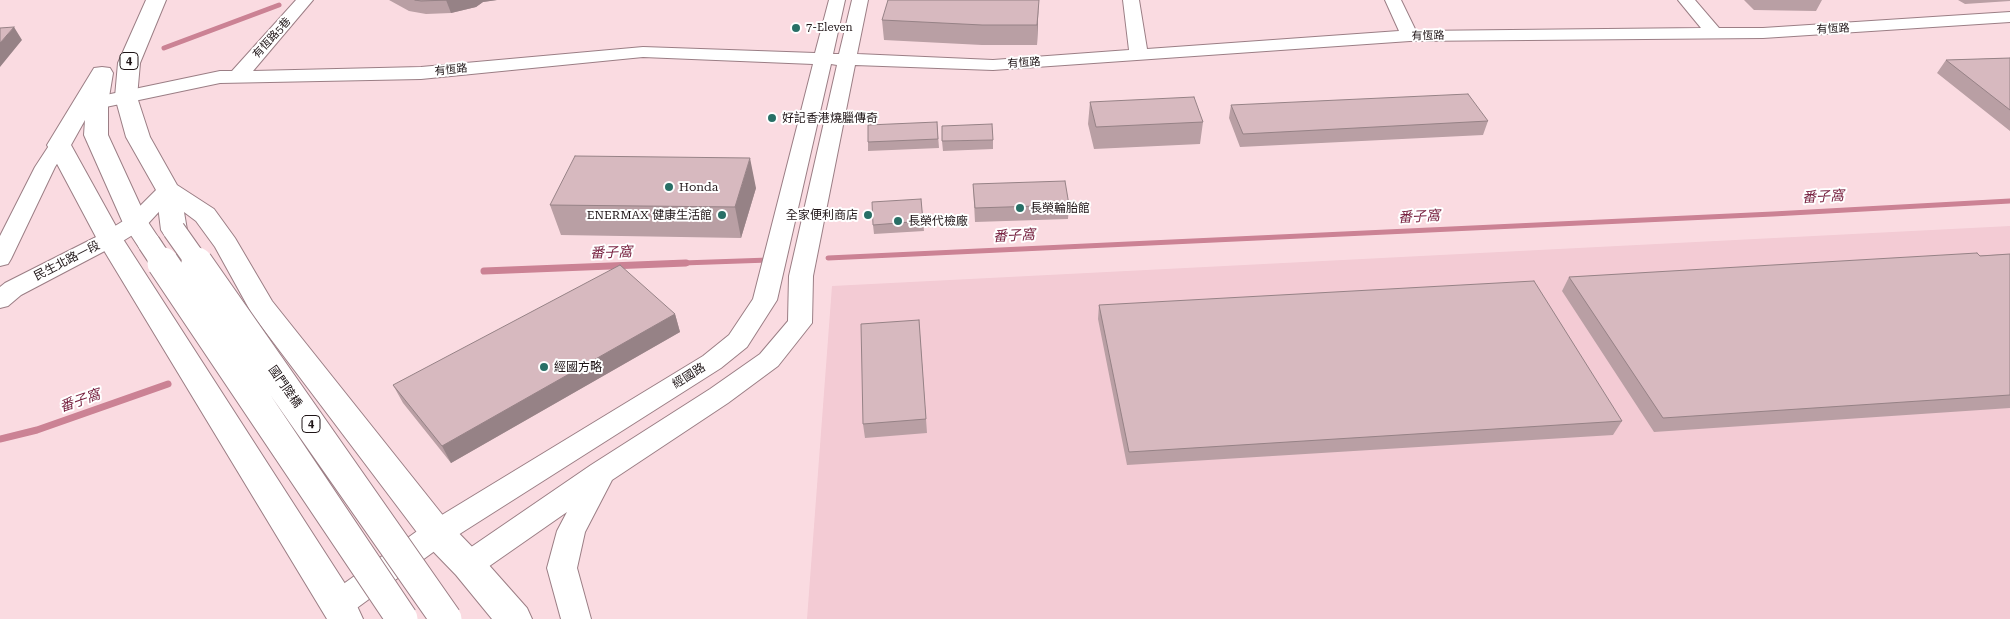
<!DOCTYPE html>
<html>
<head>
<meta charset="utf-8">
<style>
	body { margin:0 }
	canvas { display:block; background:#fadbe1 }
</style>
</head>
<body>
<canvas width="2010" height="619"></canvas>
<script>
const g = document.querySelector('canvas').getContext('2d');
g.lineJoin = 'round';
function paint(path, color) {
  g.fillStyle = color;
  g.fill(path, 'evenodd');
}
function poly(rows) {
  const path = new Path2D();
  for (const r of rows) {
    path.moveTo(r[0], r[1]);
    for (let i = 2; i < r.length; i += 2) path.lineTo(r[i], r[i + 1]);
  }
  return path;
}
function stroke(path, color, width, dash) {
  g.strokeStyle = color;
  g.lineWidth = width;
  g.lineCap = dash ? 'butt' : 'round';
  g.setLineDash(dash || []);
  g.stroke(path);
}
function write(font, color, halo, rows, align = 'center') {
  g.font = font + ' "Roboto Serif","Noto Sans TC",serif';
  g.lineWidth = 4;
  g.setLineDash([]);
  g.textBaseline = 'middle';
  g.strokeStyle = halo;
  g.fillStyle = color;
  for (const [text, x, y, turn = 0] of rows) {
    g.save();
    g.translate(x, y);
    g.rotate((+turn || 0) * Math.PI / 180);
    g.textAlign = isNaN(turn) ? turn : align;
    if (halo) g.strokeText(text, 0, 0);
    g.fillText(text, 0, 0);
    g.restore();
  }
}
paint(poly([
	[2010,226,2010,619,807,619,832,286]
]), '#f3cbd4');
stroke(poly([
	[164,48,279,5],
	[828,258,1773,214,2010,201],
	[654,264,769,260]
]), '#cb8294', 5);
stroke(poly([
	[484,271,686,263],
	[0,439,37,430,168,384]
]), '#cb8294', 7);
const minor = poly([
	[296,0,313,0,253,71,421,67,643,47,815,53,829,0,845,0,833,54,839,54,852,0,868,0,857,54,993,60,1129,50,1123,0,1139,0,1147,49,1399,31,1385,0,1401,0,1416,31,1701,28,1678,0,1695,0,1719,28,1763,28,2010,12,2010,22,1763,38,1410,41,993,70,855,65,813,276,812,323,778,366,728,403,612,480,585,532,577,568,591,619,561,619,547,568,557,531,567,512,478,574,468,578,458,574,453,565,458,556,591,465,710,389,760,354,788,321,789,276,837,65,831,64,777,300,747,347,721,368,447,542,350,613,339,617,328,613,324,604,328,595,427,524,703,356,729,335,753,299,813,64,643,57,421,79,220,83,82,112,75,110,72,106,75,102,82,100,220,71,232,71,296,0],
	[59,139,66,141,69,145,55,167,11,259,8,264,0,266,0,236,35,167,52,141,59,139],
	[168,183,175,185,179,190,144,228,118,244,21,295,8,306,0,308,0,287,5,283,102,234,128,218,161,185,168,183]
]);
const major = poly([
	[146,0,166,0,140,63,137,97,150,137,177,185,214,209,235,238,272,301,449,523,480,555,527,608,532,619,492,619,456,575,425,543,252,314,215,247,196,221,184,212,187,230,183,236,174,238,165,236,161,230,156,190,126,137,115,97,118,63,146,0],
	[102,67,110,68,113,73,108,103,108,135,148,222,162,243,158,249,149,251,140,249,123,223,84,135,85,120,71,145,123,239,351,593,363,619,327,619,97,239,47,145,94,68,102,67]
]);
stroke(minor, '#9b7e85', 2);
stroke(major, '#9b7e85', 2);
paint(minor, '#fff');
paint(major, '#fff');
const majorBridgeFar1 = poly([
	[174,230,198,264],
	[149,243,163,264]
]);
const majorBridge = poly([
	[163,263,402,619],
	[197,263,446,619]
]);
stroke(majorBridgeFar1, '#9b7e85', 24, []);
stroke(majorBridge, '#9b7e85', 33, []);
stroke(majorBridgeFar1, '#fff', 22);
stroke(majorBridge, '#fff', 31);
paint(poly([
	[389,0,497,0,483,2,476,7,451,13,426,14,409,11],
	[1744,0,1822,0,1816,11,1754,10],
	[1958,0,2010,0,2010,1,1965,4],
	[1038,19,1037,45,982,45,884,40,882,20],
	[2010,58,2010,131,1937,73,1946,60],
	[1090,102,1203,122,1200,144,1094,149,1088,124],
	[1231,105,1488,121,1483,135,1240,147,1229,118],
	[937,122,939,148,868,151,868,142],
	[993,140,993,149,943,151,942,141],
	[973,184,1069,205,1068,219,975,222],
	[756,188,741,238,561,235,550,205],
	[921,199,924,231,874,234,873,225],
	[2010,254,2010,408,1654,432,1562,291,1569,277],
	[1099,305,1622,421,1613,435,1127,465,1098,319],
	[675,314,680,332,451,463,403,403,393,385],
	[919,320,927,433,865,438,863,424]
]), '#b99fa4');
paint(poly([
	[446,0,497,0,483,2,476,7,451,13],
	[1039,0,1038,19,1037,45,1037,25],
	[14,27,22,40,0,67,0,43],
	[750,158,756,188,741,238,735,207],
	[675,314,680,332,451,463,442,446]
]), '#968286');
const building = poly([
	[415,0,448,0,421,1,415,0],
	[888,0,1039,0,1037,25,982,25,882,20,888,0],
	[14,27,0,43,0,28,14,27],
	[2010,58,2010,110,1946,60,2010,58],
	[1468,94,1488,121,1243,134,1231,105,1468,94],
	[1194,97,1203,122,1096,127,1090,102,1194,97],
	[937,122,938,139,868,142,868,125,937,122],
	[992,124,993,140,942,141,942,126,992,124],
	[575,156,750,158,735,207,550,205,575,156],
	[1065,181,1069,205,975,208,973,184,1065,181],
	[921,199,923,221,873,225,872,202,921,199],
	[1977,253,1980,256,2010,254,2010,395,1663,418,1569,277,1977,253],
	[620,265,675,314,442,446,393,385,620,265],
	[1534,281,1622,421,1129,452,1099,305,1534,281],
	[919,320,926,419,863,424,861,324,919,320]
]);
paint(building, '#d7b9bf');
stroke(building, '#968286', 1);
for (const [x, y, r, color] of [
	[796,28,5,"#286f66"],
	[772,118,5,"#286f66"],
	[669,187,5,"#286f66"],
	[1020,208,5,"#286f66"],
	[722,215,5,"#286f66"],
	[868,215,5,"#286f66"],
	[898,221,5,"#286f66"],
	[544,367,5,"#286f66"]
]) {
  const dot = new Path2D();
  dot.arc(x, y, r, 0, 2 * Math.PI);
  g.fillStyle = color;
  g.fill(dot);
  stroke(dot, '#fff', 2);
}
write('11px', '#1e1416', '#fff', [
	["7-Eleven",806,28]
], 'left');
write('11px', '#1e1416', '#fff', [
	["有恆路",1833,29,-3],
	["有恆路",1428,36,-1],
	["有恆路5巷",272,38,-48],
	["有恆路",1024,63,-4],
	["有恆路",451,70,-6]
]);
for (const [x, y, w] of [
	[129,61,18],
	[311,424,18]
]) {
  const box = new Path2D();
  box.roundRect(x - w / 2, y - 8.5, w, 17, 4);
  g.fillStyle = '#fff';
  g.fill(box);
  stroke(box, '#1e1416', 1);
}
write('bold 11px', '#1e1416', null, [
	["4",129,61],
	["4",311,424]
]);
write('12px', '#1e1416', '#fff', [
	["好記香港燒臘傳奇",782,118],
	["Honda",679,187],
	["長榮輪胎館",1030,208],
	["ENERMAX 健康生活館",712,215,"right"],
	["全家便利商店",858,215,"right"],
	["長榮代檢廠",908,221],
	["經國方略",554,367]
], 'left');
write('12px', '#1e1416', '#fff', [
	["民生北路一段",67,261,-27],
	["經國路",689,376,-32],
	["國門陸橋",285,387,55]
]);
write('italic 14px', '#761f3e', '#fff', [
	["番子窩",1823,197,-3],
	["番子窩",1419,217,-3],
	["番子窩",1014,236,-3],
	["番子窩",611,253,-2],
	["番子窩",80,401,-19]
]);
</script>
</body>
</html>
